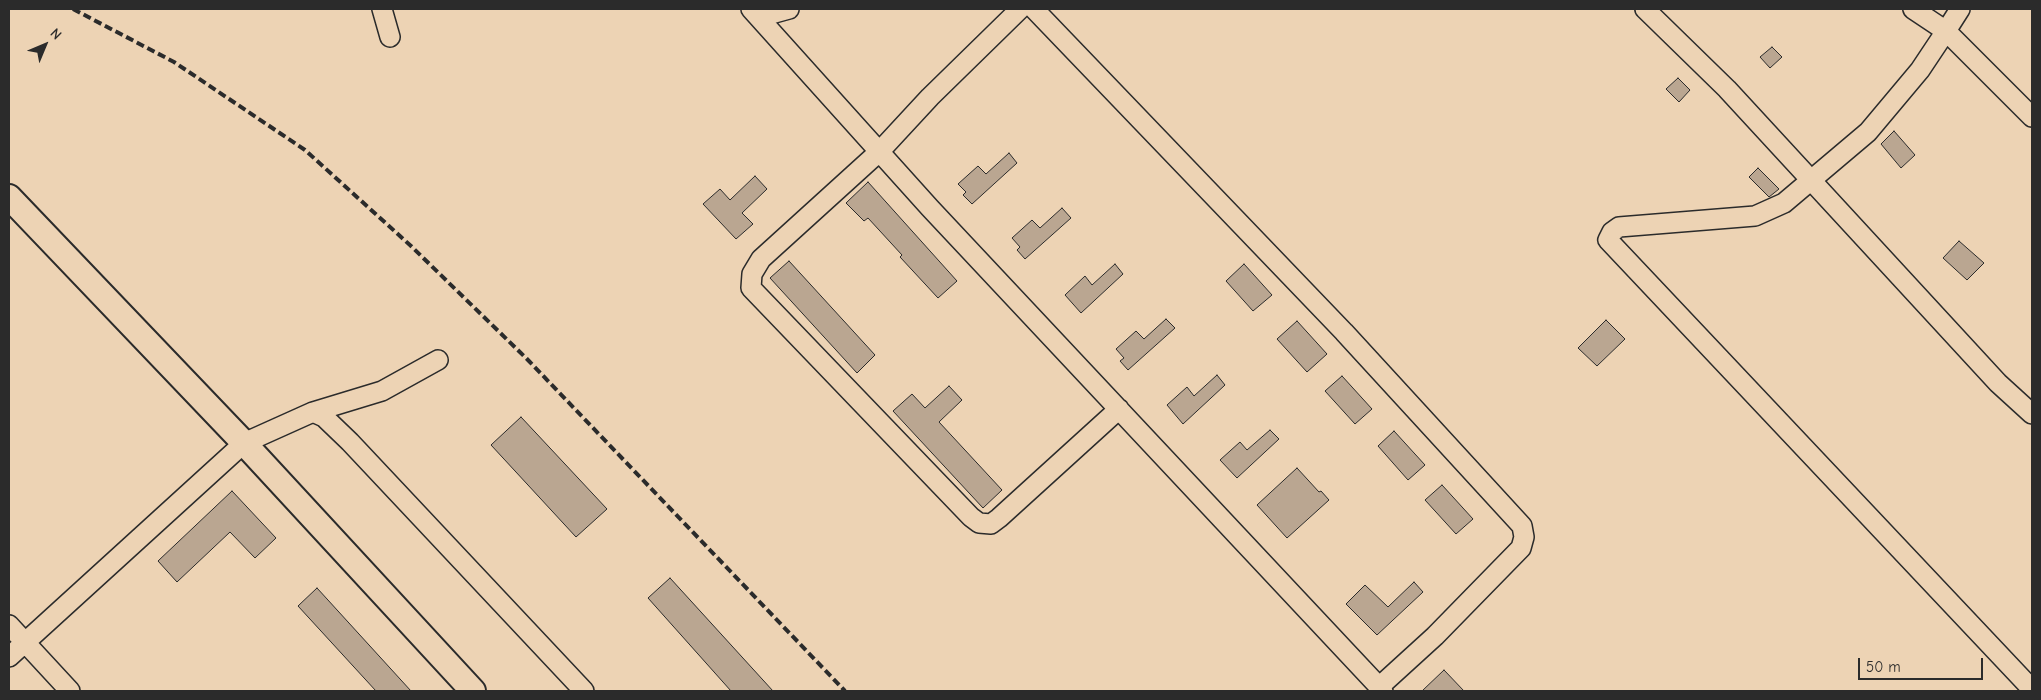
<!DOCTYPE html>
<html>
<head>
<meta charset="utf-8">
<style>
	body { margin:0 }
	#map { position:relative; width:2041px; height:700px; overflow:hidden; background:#edd3b4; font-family:"Comic Neue",sans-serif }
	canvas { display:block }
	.frame { position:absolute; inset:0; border:10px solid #2b2b2b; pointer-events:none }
	.north { position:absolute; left:20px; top:20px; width:50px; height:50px; -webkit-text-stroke:4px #edd3b4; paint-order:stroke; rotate:45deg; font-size:14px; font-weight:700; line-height:20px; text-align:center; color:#2b2b2b }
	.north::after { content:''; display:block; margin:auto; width:18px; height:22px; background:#2b2b2b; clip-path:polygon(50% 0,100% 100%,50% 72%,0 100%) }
	.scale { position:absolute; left:1858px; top:658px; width:125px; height:22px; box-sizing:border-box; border:2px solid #2b2b2b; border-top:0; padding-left:6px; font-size:15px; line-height:18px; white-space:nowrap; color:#2b2b2b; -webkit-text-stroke:4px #edd3b4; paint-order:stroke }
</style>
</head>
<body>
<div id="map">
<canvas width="2041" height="700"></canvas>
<div class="frame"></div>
<div class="north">N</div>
<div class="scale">50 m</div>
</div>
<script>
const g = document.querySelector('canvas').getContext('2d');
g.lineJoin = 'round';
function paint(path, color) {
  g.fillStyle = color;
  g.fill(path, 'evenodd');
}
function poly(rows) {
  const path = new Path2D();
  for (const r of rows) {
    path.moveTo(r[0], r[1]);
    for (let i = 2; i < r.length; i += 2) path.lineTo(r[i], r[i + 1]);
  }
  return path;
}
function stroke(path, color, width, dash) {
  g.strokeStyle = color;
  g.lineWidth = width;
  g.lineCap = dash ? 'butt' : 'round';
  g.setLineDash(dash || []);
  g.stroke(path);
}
const building = poly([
	[1772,47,1782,57,1770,68,1760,57,1772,47],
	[1678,78,1690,90,1679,102,1666,89,1678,78],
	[1894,131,1915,155,1901,168,1881,144,1894,131],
	[1009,153,1017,163,972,204,963,195,966,192,958,184,978,166,986,174,1009,153],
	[1758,168,1779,189,1769,197,1749,177,1758,168],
	[755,176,767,189,742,213,753,224,736,239,703,204,720,189,730,200,755,176],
	[868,182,957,281,938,298,900,257,902,255,868,218,864,221,846,203,868,182],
	[1062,208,1071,218,1025,259,1017,250,1020,247,1012,238,1032,220,1040,228,1062,208],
	[1959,241,1984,263,1967,280,1943,258,1959,241],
	[789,261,875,355,857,373,770,278,789,261],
	[1115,264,1123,274,1081,313,1065,295,1085,276,1092,285,1115,264],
	[1244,264,1272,295,1253,311,1226,281,1244,264],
	[1166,319,1175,328,1128,370,1120,361,1124,358,1116,349,1136,331,1144,339,1166,319],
	[1606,320,1625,339,1597,366,1578,348,1606,320],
	[1297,321,1327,354,1307,372,1277,339,1297,321],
	[1217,375,1225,385,1183,424,1167,405,1187,387,1194,396,1217,375],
	[1342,376,1372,409,1355,424,1325,391,1342,376],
	[949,386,962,400,939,422,1002,490,983,508,893,411,912,394,925,408,949,386],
	[521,417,607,509,576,537,491,445,521,417],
	[1270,430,1279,439,1237,478,1220,460,1240,442,1247,450,1270,430],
	[1394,431,1425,465,1408,480,1378,446,1394,431],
	[1297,468,1319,492,1321,491,1329,500,1287,538,1257,505,1297,468],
	[1442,485,1473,519,1456,534,1425,500,1442,485],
	[232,491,276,538,255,558,230,532,177,582,158,561,232,491],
	[670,578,773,691,731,691,648,598,670,578],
	[1414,582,1423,592,1377,635,1346,604,1365,585,1388,607,1414,582],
	[317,588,411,691,376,691,298,606,317,588],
	[1444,670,1464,691,1422,691,1444,670]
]);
paint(building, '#baa691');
stroke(building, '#2b2b2b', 1);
const minor = poly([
	[382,9,390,37],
	[751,9,930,208,1383,691],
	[1020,9,930,97,880,151,761,259,752,274,751,288,971,517,979,523,991,524,999,518,1119,409],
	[1034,9,1344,332,1522,526,1524,537,1521,548,1435,636,1379,687],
	[1645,9,1727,89,1998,383,2032,414],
	[1913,9,1946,31,1920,70,1868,132,1784,203,1755,216,1619,227,1612,232,1608,240,2027,684],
	[1960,9,1946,31,2032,117],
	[760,17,789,9],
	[313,412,382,391,438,360],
	[9,625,70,691],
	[9,657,244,443,313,412,324,417,350,442,584,691]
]);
const tertiary = poly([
	[9,197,244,443,473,691]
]);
stroke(minor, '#2b2b2b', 22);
stroke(tertiary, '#2b2b2b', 28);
stroke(minor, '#edd3b4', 19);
stroke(tertiary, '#edd3b4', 24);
stroke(poly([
	[73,9,174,62,305,150,411,246,527,359,845,691]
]), '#2b2b2b', 4, [8, 4]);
</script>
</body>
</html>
